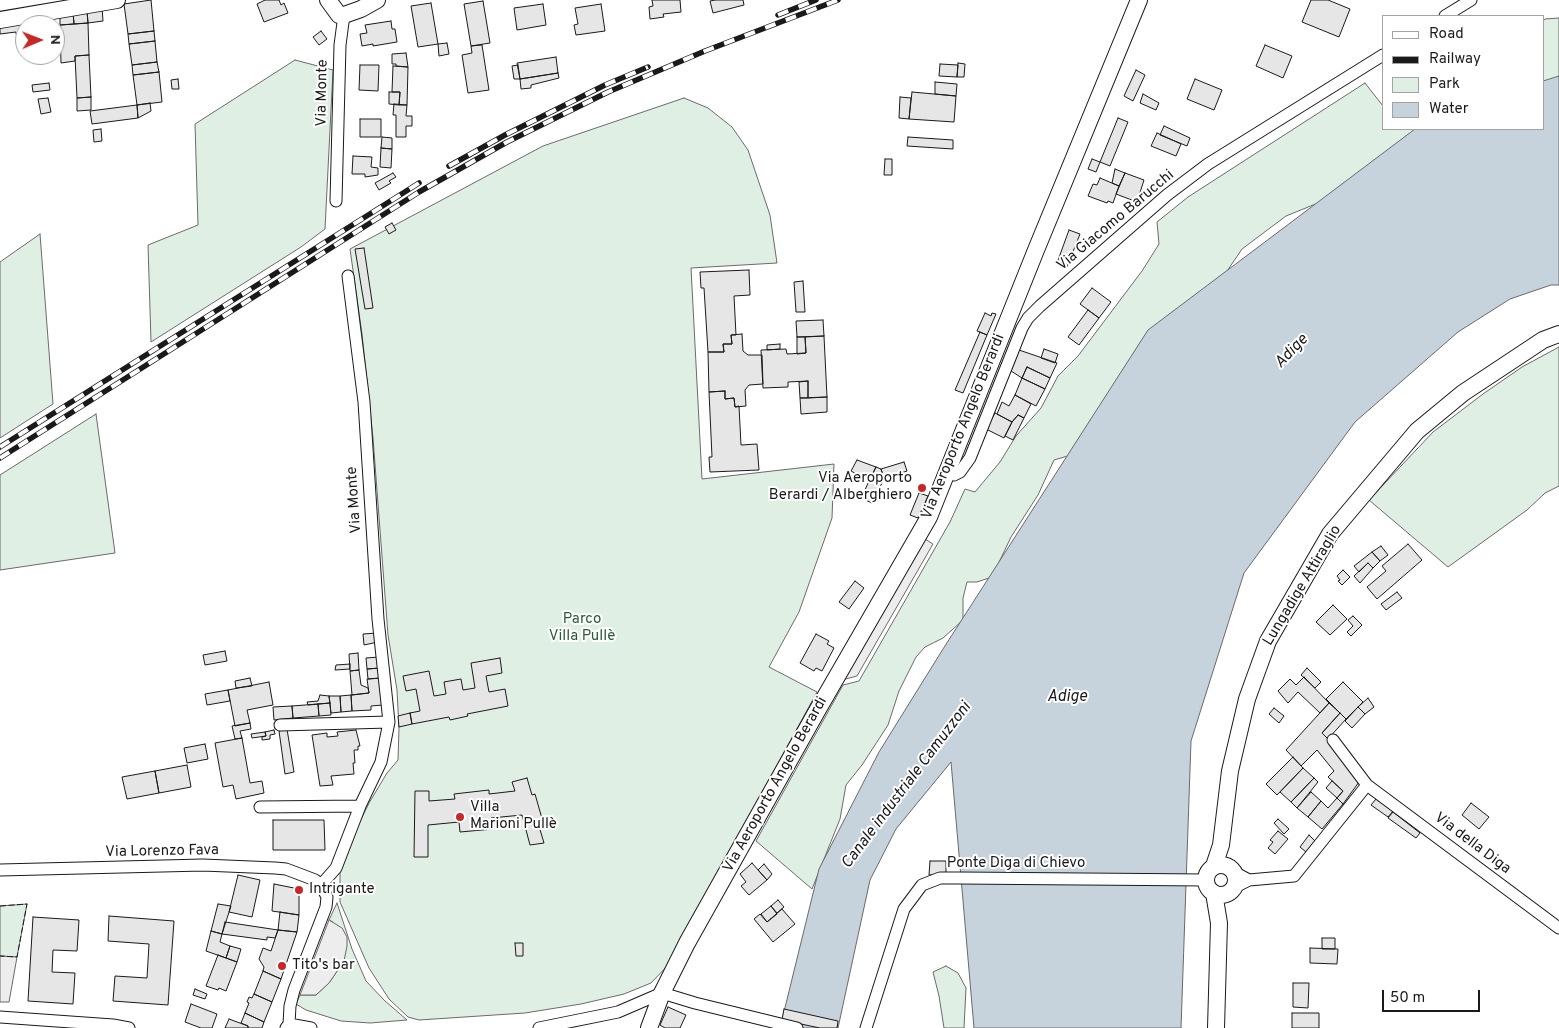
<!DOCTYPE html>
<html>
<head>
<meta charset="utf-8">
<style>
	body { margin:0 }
	#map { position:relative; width:1559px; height:1028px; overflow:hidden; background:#fff; font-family:Overpass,sans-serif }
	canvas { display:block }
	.legend { position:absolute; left:1382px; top:15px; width:162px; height:115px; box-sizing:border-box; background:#fff; border:1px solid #a3a3a3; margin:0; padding:6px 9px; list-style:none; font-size:15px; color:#1a1a1a }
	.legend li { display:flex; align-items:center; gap:10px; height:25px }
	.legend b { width:25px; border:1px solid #a3a3a3 }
	.north { position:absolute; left:15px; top:15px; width:50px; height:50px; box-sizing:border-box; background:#fff; border:1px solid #a3a3a3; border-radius:50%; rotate:89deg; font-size:14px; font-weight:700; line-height:20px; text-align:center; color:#1a1a1a }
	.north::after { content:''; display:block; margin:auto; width:18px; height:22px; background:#c62828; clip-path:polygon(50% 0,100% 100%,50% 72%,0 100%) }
	.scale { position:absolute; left:1382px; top:990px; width:98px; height:22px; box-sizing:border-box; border:2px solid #1a1a1a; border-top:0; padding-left:6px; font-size:15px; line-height:18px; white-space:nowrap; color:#1a1a1a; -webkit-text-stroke:4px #fff; paint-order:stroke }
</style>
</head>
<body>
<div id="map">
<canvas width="1559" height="1028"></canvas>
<ul class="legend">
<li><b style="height:6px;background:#fff"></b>Road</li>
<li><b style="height:6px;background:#1a1a1a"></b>Railway</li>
<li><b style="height:14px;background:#e0efe3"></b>Park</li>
<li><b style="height:14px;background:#c6d2dc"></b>Water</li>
</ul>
<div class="north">N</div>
<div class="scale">50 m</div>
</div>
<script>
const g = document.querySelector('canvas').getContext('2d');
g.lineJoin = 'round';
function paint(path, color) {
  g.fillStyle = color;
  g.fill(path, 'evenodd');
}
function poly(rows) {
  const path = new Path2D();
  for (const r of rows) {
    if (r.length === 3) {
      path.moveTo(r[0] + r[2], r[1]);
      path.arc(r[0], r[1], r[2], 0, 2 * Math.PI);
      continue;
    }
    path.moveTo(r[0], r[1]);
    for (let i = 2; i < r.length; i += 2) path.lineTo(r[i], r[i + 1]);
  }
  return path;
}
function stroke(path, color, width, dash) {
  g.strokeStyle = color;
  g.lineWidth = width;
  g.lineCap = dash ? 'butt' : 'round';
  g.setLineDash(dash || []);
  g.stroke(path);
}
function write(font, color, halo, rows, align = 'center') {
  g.font = font + ' Overpass,sans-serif';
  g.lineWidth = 4;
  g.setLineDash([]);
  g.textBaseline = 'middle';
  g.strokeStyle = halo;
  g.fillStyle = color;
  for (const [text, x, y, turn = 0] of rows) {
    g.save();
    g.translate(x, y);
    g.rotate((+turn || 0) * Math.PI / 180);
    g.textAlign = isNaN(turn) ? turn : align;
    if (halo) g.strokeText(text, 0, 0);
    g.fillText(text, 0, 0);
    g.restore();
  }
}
const green = poly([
	[1559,18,1559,78,1543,84,1543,21,1545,19,1559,18],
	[295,60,333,70,325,229,301,247,151,342,148,245,198,225,195,124,295,60],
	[1365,83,1383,106,1383,129,1440,129,1350,190,1286,216,1242,249,1221,280,1078,453,1054,460,1038,495,1011,537,992,577,977,582,967,582,963,598,963,620,943,638,925,647,916,657,899,691,888,725,862,765,846,785,840,819,812,889,756,841,843,685,859,681,950,522,965,489,975,492,1000,462,1016,436,1041,408,1058,376,1078,356,1142,271,1159,244,1157,222,1188,197,1365,83],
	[684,98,708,108,732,127,748,150,770,215,777,263,691,268,702,479,834,464,832,518,799,612,769,667,817,692,729,853,673,960,651,983,624,994,581,1004,525,1013,419,1020,408,1017,389,999,369,968,340,902,340,867,347,848,369,803,387,773,398,760,399,728,397,690,388,635,373,438,362,334,350,249,543,146,684,98],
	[40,234,53,404,0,438,0,262,40,234],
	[1559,347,1559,486,1545,493,1527,510,1448,567,1369,500,1433,432,1483,394,1522,367,1559,347],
	[96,414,115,553,0,570,0,475,96,414],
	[337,903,352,949,366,981,384,1000,407,1020,370,1023,341,1021,306,1010,296,1004,300,995,316,995,329,983,344,961,333,922,329,920,337,903],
	[27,904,17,957,0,956,0,906,27,904],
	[946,966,958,973,966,988,964,1028,944,1028,939,996,933,972,946,966]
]);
paint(green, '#e0efe3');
stroke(green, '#6a6a6a', 1);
const parking = poly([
	[925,539,933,544,857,676,842,680,925,539],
	[329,920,342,928,347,937,347,946,344,961,329,983,316,995,300,995,329,920],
	[0,956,17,957,9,1002,0,1002,0,956]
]);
paint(parking, '#ededed');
stroke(parking, '#6a6a6a', 1);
const water = poly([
	[1559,76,1559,285,1551,285,1510,299,1458,332,1355,422,1244,573,1191,741,1181,1028,974,1028,951,762,896,829,870,880,838,1028,780,1028,819,869,879,752,943,649,1148,330,1415,129,1543,129,1543,81,1559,76]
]);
paint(water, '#c6d2dc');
stroke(water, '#6a6a6a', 1);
const building = poly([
	[151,0,154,31,128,34,124,4,151,0],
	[265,0,279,0,281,5,284,3,288,13,264,22,257,4,265,0],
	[652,0,680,0,681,12,663,14,664,17,650,19,649,7,653,6,652,0],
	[715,0,743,0,744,5,713,13,710,1,715,0],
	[1311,0,1328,0,1350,9,1339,37,1302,22,1311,0],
	[483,1,490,43,471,46,464,4,483,1],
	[431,3,438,44,418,47,411,6,431,3],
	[543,4,546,25,517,30,514,8,543,4],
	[601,4,605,31,576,35,574,25,578,24,575,8,601,4],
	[102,7,103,21,88,23,87,11,102,7],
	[87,11,88,23,74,24,73,12,87,11],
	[73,12,74,24,60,25,60,15,73,12],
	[23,21,24,33,16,34,16,32,0,34,0,24,23,21],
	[391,21,392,29,395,29,397,42,373,46,373,44,362,46,360,34,367,33,365,25,391,21],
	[88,23,89,55,75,56,75,61,61,63,60,25,88,23],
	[154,31,155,41,129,44,128,34,154,31],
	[321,31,327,39,319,45,313,37,321,31],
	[155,41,157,62,132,65,129,44,155,41],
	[447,43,449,54,439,56,438,44,447,43],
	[482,45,489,90,468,93,462,55,472,53,471,46,482,45],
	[1265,45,1292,56,1283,78,1256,66,1265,45],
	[406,53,408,67,396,66,396,64,392,64,392,54,406,53],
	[89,55,91,97,77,98,75,56,89,55],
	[556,57,558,73,520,79,517,63,556,57],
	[157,62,159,72,133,75,132,65,157,62],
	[958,63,965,64,964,77,957,77,958,63],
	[940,64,958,65,957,77,939,76,940,64],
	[360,65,379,65,378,91,359,90,360,65],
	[518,65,520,79,514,79,512,66,518,65],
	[393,66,408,67,407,105,399,105,400,92,392,92,393,66],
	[1136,70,1145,75,1133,101,1124,96,1136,70],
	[159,72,162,102,137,105,133,75,159,72],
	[558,73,559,78,531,85,531,88,521,89,520,79,558,73],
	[178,79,179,89,172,89,171,80,178,79],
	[1195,79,1222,90,1214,110,1187,99,1195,79],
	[935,82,957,84,956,96,935,94,935,82],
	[49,83,50,90,33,92,32,85,49,83],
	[389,92,400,92,399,105,389,104,389,92],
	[912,92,956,96,954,122,909,119,912,92],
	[1143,94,1159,103,1156,110,1140,103,1143,94],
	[91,97,91,110,77,111,77,98,91,97],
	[900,97,911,98,909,119,899,118,900,97],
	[48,98,51,112,41,114,38,99,48,98],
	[150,103,151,111,138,118,137,105,150,103],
	[394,104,407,105,406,116,412,116,412,126,406,126,406,137,396,137,396,115,393,115,394,104],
	[137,105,138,118,92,124,90,111,137,105],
	[1118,118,1128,122,1110,166,1100,162,1118,118],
	[360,119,381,119,381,137,360,137,360,119],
	[1164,126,1190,138,1187,146,1160,135,1164,126],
	[101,129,102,141,94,142,93,130,101,129],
	[1157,133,1181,144,1176,156,1151,146,1157,133],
	[382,137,392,138,392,149,381,148,382,137],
	[908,137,953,140,953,149,907,146,908,137],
	[381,148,392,149,391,168,380,167,381,148],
	[353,156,372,157,371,167,378,168,378,175,365,177,365,174,352,174,353,156],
	[885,159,892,159,892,175,884,175,885,159],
	[1092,159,1100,162,1096,172,1088,169,1092,159],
	[1115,169,1125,173,1119,186,1112,183,1115,169],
	[393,173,396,177,389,181,391,183,379,190,375,183,393,173],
	[1125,173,1144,180,1137,202,1116,194,1125,173],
	[1100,178,1119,186,1113,203,1108,201,1107,203,1088,196,1093,184,1097,185,1100,178],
	[392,223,396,230,389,234,385,227,392,223],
	[1069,230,1080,234,1067,267,1057,263,1069,230],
	[364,248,373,308,365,309,355,249,364,248],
	[749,270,750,295,734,296,736,335,731,335,732,344,723,344,724,352,708,352,704,288,701,288,700,272,749,270],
	[803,281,805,312,796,312,794,282,803,281],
	[1092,288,1111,302,1099,318,1080,304,1092,288],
	[1088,310,1099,318,1079,345,1068,337,1088,310],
	[985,313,991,316,992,313,996,314,987,335,977,331,985,313],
	[823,320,824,336,797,337,796,321,823,320],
	[980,332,987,335,963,393,955,390,980,332],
	[742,334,743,351,748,355,762,355,763,384,749,385,745,390,746,406,735,407,734,398,725,399,725,391,709,392,708,352,724,352,723,344,732,344,731,335,742,334],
	[824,336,827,397,808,398,808,381,788,382,788,387,763,388,761,350,786,349,787,354,806,353,805,337,824,336],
	[797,337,805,337,806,353,797,354,797,337],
	[780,344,780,349,767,350,767,345,780,344],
	[1044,349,1058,354,1055,363,1041,358,1044,349],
	[1019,350,1057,363,1050,378,1027,367,1022,378,1011,371,1019,350],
	[1027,367,1050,378,1045,389,1022,378,1027,367],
	[1022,378,1045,389,1036,406,1015,395,1022,378],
	[808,381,808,398,800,398,799,382,808,381],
	[725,391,725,399,734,398,735,407,739,406,741,445,757,444,759,470,710,472,709,457,712,457,709,392,725,391],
	[1015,395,1031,404,1024,418,1018,415,1012,422,997,414,1002,402,1009,406,1015,395],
	[827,397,827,412,801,414,800,398,827,397],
	[995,413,1012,422,1004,438,986,429,995,413],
	[1018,415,1024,418,1013,440,1005,436,1012,422,1018,415],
	[857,460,876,467,872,475,874,480,882,483,875,497,864,492,869,481,851,471,857,460],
	[904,462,907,471,884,479,881,469,904,462],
	[876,467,881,469,884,479,882,483,874,480,872,475,876,467],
	[864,492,875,497,872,503,861,498,864,492],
	[919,493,928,496,918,518,910,515,919,493],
	[1408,544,1422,560,1377,599,1367,587,1386,571,1382,566,1408,544],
	[1381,546,1388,555,1380,561,1372,552,1381,546],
	[1372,552,1380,561,1373,568,1368,563,1359,572,1354,566,1372,552],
	[1368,563,1373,568,1360,583,1354,576,1368,563],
	[1343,570,1350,577,1342,585,1338,581,1340,580,1337,576,1343,570],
	[855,581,864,588,849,609,839,602,855,581],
	[1397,592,1402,598,1386,610,1381,604,1397,592],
	[1333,605,1347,619,1330,635,1316,622,1333,605],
	[1353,616,1362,625,1351,636,1347,632,1353,626,1348,620,1353,616],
	[377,633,378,642,364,645,363,634,377,633],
	[816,634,829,641,827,644,834,648,822,671,816,668,814,671,800,663,816,634],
	[225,651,227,661,205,665,203,655,225,651],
	[358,653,359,670,350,671,349,654,358,653],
	[379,657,380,668,367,669,366,658,379,657],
	[500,658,502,673,486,676,489,692,505,689,508,706,467,714,468,716,450,720,449,717,412,724,410,713,420,711,416,689,406,691,403,676,429,671,434,696,446,694,444,682,461,679,463,690,475,688,471,663,500,658],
	[350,664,350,669,335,670,336,665,350,664],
	[380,668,381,678,368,679,367,669,380,668],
	[1307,668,1321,682,1315,688,1301,675,1307,668],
	[359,670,361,685,368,688,369,693,352,695,350,671,359,670],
	[1304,677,1329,703,1320,713,1298,692,1288,703,1278,691,1290,679,1296,685,1304,677],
	[250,678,252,686,236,688,235,681,250,678],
	[381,678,383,705,371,706,371,710,352,711,351,695,369,693,367,679,381,678],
	[269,682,273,705,247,710,250,723,235,726,228,690,269,682],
	[1343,682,1363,702,1346,719,1326,699,1343,682],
	[228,690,230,701,207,705,205,694,228,690],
	[320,695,329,696,330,703,308,705,307,702,318,701,320,695],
	[351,695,352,711,341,712,340,696,351,695],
	[329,696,340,696,341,712,331,713,329,696],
	[1368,698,1374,707,1365,714,1358,707,1368,698],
	[330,703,331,715,319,716,318,704,330,703],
	[1329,703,1340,713,1322,733,1328,739,1359,782,1343,804,1337,798,1343,791,1328,777,1334,771,1317,750,1301,766,1286,750,1329,703],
	[318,704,319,716,293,718,292,706,318,704],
	[292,706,293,718,274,720,273,707,292,706],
	[1358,707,1365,714,1352,728,1345,721,1358,707],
	[1274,708,1284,716,1279,723,1269,714,1274,708],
	[410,713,412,724,399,727,398,716,410,713],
	[1340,713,1346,719,1328,739,1322,733,1340,713],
	[250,723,251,729,240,731,242,738,235,739,232,726,250,723],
	[287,729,294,772,285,774,279,731,287,729],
	[274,730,275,734,270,735,270,739,262,740,262,737,266,736,265,732,274,730],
	[356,730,360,746,358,746,358,750,354,750,355,763,353,763,354,774,331,776,333,785,320,786,312,735,327,733,327,737,338,736,337,732,356,730],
	[265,732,266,736,252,738,251,734,265,732],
	[242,738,250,783,262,781,264,793,236,799,233,785,223,787,215,743,242,738],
	[205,744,208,759,187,763,184,748,205,744],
	[1293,757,1303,768,1277,795,1266,784,1293,757],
	[187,765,191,787,159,793,155,771,187,765],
	[1303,768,1314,778,1291,802,1280,792,1303,768],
	[155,771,159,793,127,799,122,777,155,771],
	[527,778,532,795,535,794,543,822,538,823,544,843,530,845,522,815,491,818,493,829,460,832,459,822,428,825,428,857,414,857,415,791,429,791,429,801,455,799,454,794,489,790,489,794,515,791,512,782,527,778],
	[1314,778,1318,782,1297,808,1291,802,1314,778],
	[1332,781,1343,791,1337,798,1326,788,1332,781],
	[1311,792,1321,801,1308,817,1297,808,1311,792],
	[1337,798,1343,804,1322,829,1308,817,1321,801,1328,808,1337,798],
	[1376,799,1393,811,1388,817,1371,805,1376,799],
	[1471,803,1489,817,1479,829,1462,815,1471,803],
	[1393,812,1420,833,1416,838,1388,818,1393,812],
	[1278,819,1289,829,1284,834,1274,823,1278,819],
	[273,820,324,820,325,850,273,850,273,820],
	[1278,831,1288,839,1275,854,1268,848,1273,842,1270,840,1278,831],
	[1309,835,1315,841,1306,852,1300,847,1309,835],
	[930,861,946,861,946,875,929,875,930,861],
	[752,863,767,880,749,895,741,886,746,882,740,874,752,863],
	[764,864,772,874,767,880,758,870,764,864],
	[238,875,260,880,252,917,229,912,238,875],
	[274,884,299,889,299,915,272,911,274,884],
	[778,900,784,907,777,913,771,906,778,900],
	[218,904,231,906,222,934,211,931,218,904],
	[771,906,777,914,767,922,761,914,771,906],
	[782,909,795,924,773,942,754,919,760,914,767,922,782,909],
	[280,912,299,915,297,932,278,930,280,912],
	[109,916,174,921,168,1005,113,1001,115,976,147,978,149,944,108,941,109,916],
	[33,917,79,920,77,951,53,950,52,972,75,973,73,1004,28,1001,33,917],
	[225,922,278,930,275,938,267,937,267,940,222,934,225,922],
	[278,930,297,932,281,979,263,971,264,967,259,959,263,948,271,951,278,930],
	[211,931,222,934,220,942,230,946,226,958,206,951,211,931],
	[1322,938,1335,938,1335,949,1322,949,1322,938],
	[515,943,523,943,523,956,516,956,515,943],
	[230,946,241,949,237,962,226,958,230,946],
	[1310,948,1338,949,1337,964,1310,963,1310,948],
	[218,955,237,962,226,991,219,988,218,990,206,986,218,955],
	[263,971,281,979,272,1002,254,994,263,971],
	[1293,983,1309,983,1308,1008,1293,1007,1293,983],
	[195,989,207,994,205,999,193,995,195,989],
	[254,994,272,1002,264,1022,245,1013,249,1003,247,1002,249,997,252,998,254,994],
	[191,1004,217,1014,212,1028,201,1028,185,1022,191,1004],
	[668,1007,686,1015,680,1028,665,1028,660,1025,668,1007],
	[784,1009,838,1021,837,1028,820,1028,782,1020,784,1009],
	[245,1013,264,1022,262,1028,248,1028,248,1026,241,1023,245,1013],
	[1292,1013,1319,1013,1319,1028,1292,1028,1292,1013],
	[229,1019,248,1026,248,1028,225,1028,229,1019]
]);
paint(building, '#e6e6e6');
stroke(building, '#1a1a1a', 1);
const street = poly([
	[1445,16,1471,0],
	[336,201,340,45,344,15],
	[946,473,954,475,960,472,970,458,1022,328,1028,318,1040,306,1167,195,1208,164,1383,55],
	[280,725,389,722],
	[1333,740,1367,785],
	[260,807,360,806],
	[0,870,203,865,275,868,286,869,315,880,321,885,327,897,326,907,294,990,290,1006,289,1024,286,1028],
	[1234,872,1249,880],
	[321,885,336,868,360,806,381,762,389,722,378,619,364,402,348,276],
	[1235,887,1249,880,1294,876,1367,785,1559,928],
	[0,1017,113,1025,129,1028],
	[289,1024,311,1028],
	[539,1028,618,1012,662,993,695,1003,797,1028],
	[866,1028,904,909,922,885,940,878,959,878,1206,880]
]);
const secondary = poly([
	[328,0,339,15,344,15,361,9,377,0],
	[0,20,117,0],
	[1221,880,15],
	[1214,866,1221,845,1230,771,1247,699,1268,641,1330,534,1417,431,1463,393,1543,340,1559,334],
	[1214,893,1219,923,1216,1028],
	[649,1028,662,993,687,943,817,711,929,517,1036,250,1139,0]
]);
stroke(street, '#1a1a1a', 13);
stroke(secondary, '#1a1a1a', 18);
stroke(street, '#fff', 11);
stroke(secondary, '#fff', 16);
const rail = poly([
	[778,15,816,0],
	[449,166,505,135,605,85,648,67],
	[0,447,419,183],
	[0,458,419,192,507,142,608,92,705,51,838,0]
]);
stroke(rail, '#1a1a1a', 5.5);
stroke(rail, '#fff', 4, [11]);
stroke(poly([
	[0,906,27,904,17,957,0,956]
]), '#1a1a1a', 1, [6, 2.5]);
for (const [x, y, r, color] of [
	[922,488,5,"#c62828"],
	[460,817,5,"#c62828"],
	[299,890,5,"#c62828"],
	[282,966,5,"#c62828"]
]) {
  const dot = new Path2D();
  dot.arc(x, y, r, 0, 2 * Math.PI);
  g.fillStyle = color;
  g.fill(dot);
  stroke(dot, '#fff', 2);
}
write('15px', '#1a1a1a', '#fff', [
	["Via Monte",323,93,-89],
	["Via Giacomo Barucchi",1116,221,-40],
	["Via Aeroporto Angelo Berardi",964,427,-68],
	["Via Monte",355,500,-94],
	["Lungadige Attiraglio",1303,586,-59],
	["Via Aeroporto Angelo Berardi",776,785,-61],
	["Via della Diga",1472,844,37],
	["Via Lorenzo Fava",162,852,-1],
	["Ponte Diga di Chievo",1016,864]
]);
write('15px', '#1a1a1a', '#fff', [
	["Via Aeroporto",912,479,"right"],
	["Berardi / Alberghiero",912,496,"right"],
	["Villa",470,808],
	["Marioni Pullè",470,825],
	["Intrigante",309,890],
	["Tito's bar",292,966]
], 'left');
write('15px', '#2b5a34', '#fff', [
	["Parco",582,620],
	["Villa Pullè",582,637]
]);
write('italic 16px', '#1a1a1a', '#fff', [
	["Adige",1292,352,-46],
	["Adige",1067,698],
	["Canale industriale Camuzzoni",907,786,-53]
]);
</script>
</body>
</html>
